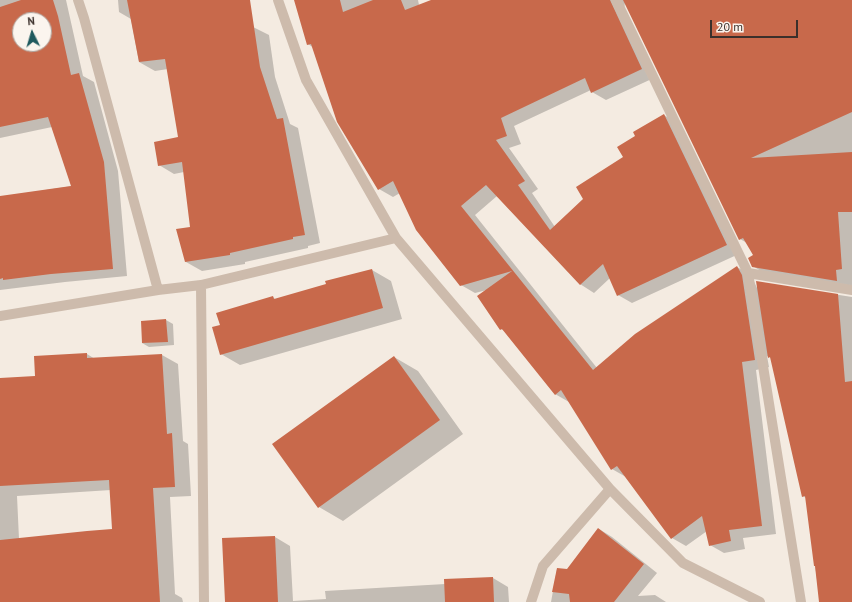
<!DOCTYPE html>
<html>
<head>
<meta charset="utf-8">
<style>
	body { margin:0 }
	#map { position:relative; width:852px; height:602px; overflow:hidden; background:#f4ebe1; font-family:"PT Sans",sans-serif }
	canvas { display:block }
	.north { position:absolute; left:12px; top:12px; width:40px; height:40px; box-sizing:border-box; background:#fbf5ee; border:1px solid #aea6a0; border-radius:50%; rotate:355deg; font-size:11px; font-weight:700; line-height:16px; text-align:center; color:#3b302b }
	.north::after { content:''; display:block; margin:auto; width:14px; height:18px; background:#1f5a5e; clip-path:polygon(50% 0,100% 100%,50% 72%,0 100%) }
	.scale { position:absolute; left:710px; top:20px; width:88px; height:18px; box-sizing:border-box; border:2px solid #3b302b; border-top:0; padding-left:5px; font-size:12px; line-height:14px; white-space:nowrap; color:#3b302b; -webkit-text-stroke:3px #fbf5ee; paint-order:stroke }
</style>
</head>
<body>
<div id="map">
<canvas width="852" height="602"></canvas>
<div class="north">N</div>
<div class="scale">20 m</div>
</div>
<script>
const g = document.querySelector('canvas').getContext('2d');
g.lineJoin = 'round';
function paint(path, color) {
  g.fillStyle = color;
  g.fill(path, 'evenodd');
}
function poly(rows) {
  const path = new Path2D();
  for (const r of rows) {
    path.moveTo(r[0], r[1]);
    for (let i = 2; i < r.length; i += 2) path.lineTo(r[i], r[i + 1]);
  }
  return path;
}
function stroke(path, color, width, dash) {
  g.strokeStyle = color;
  g.lineWidth = width;
  g.lineCap = dash ? 'butt' : 'round';
  g.setLineDash(dash || []);
  g.stroke(path);
}
paint(poly([
	[0,0,66,0,83,76,94,82,118,171,127,276,65,282,0,290,0,197,72,186,52,127,0,138],
	[20,20,44,20,44,44,20,44],
	[118,0,246,0,253,27,269,35,275,77,290,124,298,128,320,243,308,246,308,248,245,262,245,264,202,271,186,262,191,227,184,172,174,174,159,165,179,138,168,69,155,71,139,62,131,19,119,12],
	[295,0,418,0,419,5,434,0,852,0,852,289,767,275,753,266,754,256,747,243,740,239,625,1,624,11,656,77,606,100,592,92,591,90,514,126,521,144,509,148,538,189,532,193,555,227,585,199,624,158,636,136,664,115,678,124,741,253,632,303,618,295,610,278,594,293,580,284,497,196,475,215,597,368,737,267,751,275,757,288,757,282,852,297,852,602,820,602,806,498,803,496,771,358,767,356,769,367,756,370,776,534,743,538,745,549,724,553,710,545,707,531,686,546,672,538,626,477,612,469,569,402,555,394,505,331,501,329,487,290,475,293,461,285,400,193,393,197,379,189,314,48,308,44],
	[372,270,391,281,402,319,240,365,221,354,221,326,273,297,276,300,327,285],
	[166,320,173,324,174,345,149,347,142,343],
	[87,354,95,359,162,355,178,364,183,441,188,444,191,496,170,497,175,594,182,598,183,602,0,602,0,379,36,377],
	[111,490,113,530,19,539,17,496],
	[394,357,418,371,463,434,343,521,319,507],
	[599,529,612,537,657,573,638,596,655,595,666,602,551,602,557,569,567,570],
	[275,537,290,546,293,601,326,599,325,591,445,584,493,578,508,587,509,602,233,602]
]), '#0003');
paint(poly([
	[21,0,53,0,58,16,71,75,79,73,104,162,113,269,51,274,3,280,3,278,0,279,0,196,71,186,48,117,0,127,0,7],
	[20,20,44,20,44,44,20,44],
	[127,0,250,0,260,67,277,119,283,118,305,235,293,237,293,239,230,253,230,255,185,262,176,229,190,227,182,162,158,166,154,142,178,137,165,59,139,62],
	[294,0,340,0,343,12,373,0,401,0,405,10,431,0,610,0,642,69,591,93,585,78,501,118,507,136,496,140,525,181,518,185,550,230,583,199,576,187,623,157,617,147,635,136,633,132,664,114,727,245,617,296,603,264,580,285,486,185,461,206,593,370,635,334,737,266,742,275,755,360,742,362,762,526,729,530,731,541,709,546,702,516,671,539,617,466,611,470,561,390,555,395,502,329,500,330,477,296,512,271,460,286,416,230,393,181,378,190,337,122,311,44,307,45],
	[623,0,852,0,852,112,751,158,852,152,852,212,838,212,842,269,836,270,837,281,752,267,748,258,753,255,743,238,739,240],
	[372,269,383,308,220,355,212,327,220,325,216,313,273,296,274,299,326,284,325,281],
	[756,281,838,294,845,382,852,381,852,602,819,602,815,566,814,566,805,496,802,497,770,357,768,358],
	[166,319,168,342,142,343,141,321],
	[87,353,87,358,162,354,167,434,172,433,175,487,153,488,160,602,0,602,0,540,87,531,112,529,109,480,0,486,0,378,35,376,34,356],
	[394,356,440,420,318,508,272,444],
	[598,528,644,564,614,602,570,602,569,594,552,592,557,568,567,569],
	[275,536,278,602,225,602,222,538],
	[493,577,494,602,445,602,444,579]
]), '#c8694b');
stroke(poly([
	[78,0,84,18,158,290],
	[278,0,306,80,396,238,610,489,683,563,760,602],
	[616,0,748,273,801,602],
	[748,273,852,290],
	[201,285,204,602],
	[0,316,158,290,201,285,396,238],
	[531,602,543,566,610,489]
]), '#cdbbac', 10);
</script>
</body>
</html>
